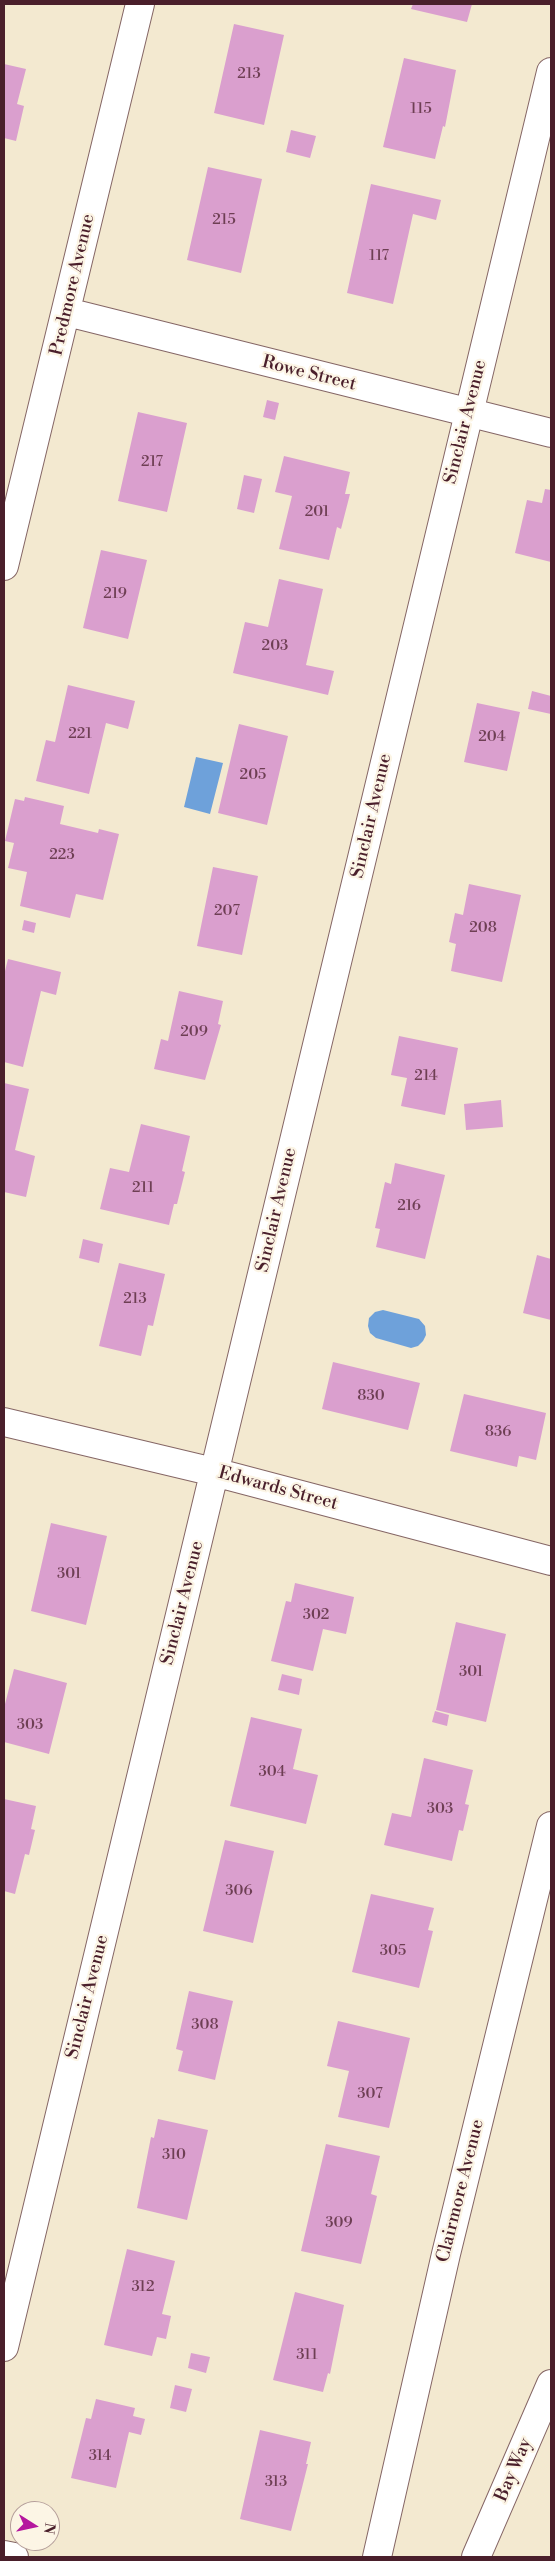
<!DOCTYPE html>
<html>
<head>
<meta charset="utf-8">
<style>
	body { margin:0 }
	#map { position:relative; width:555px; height:2561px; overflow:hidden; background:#f3e9d0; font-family:"Libre Bodoni",serif }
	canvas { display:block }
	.frame { position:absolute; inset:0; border:5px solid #4a1f2b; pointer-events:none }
	.north { position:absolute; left:10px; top:2501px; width:50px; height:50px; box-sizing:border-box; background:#fcf5e5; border:1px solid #b59f9b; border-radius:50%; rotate:100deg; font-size:14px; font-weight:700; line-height:20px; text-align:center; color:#4a1f2b }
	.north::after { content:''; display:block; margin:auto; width:18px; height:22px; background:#b5179e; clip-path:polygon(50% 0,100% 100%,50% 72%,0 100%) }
</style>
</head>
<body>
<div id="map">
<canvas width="555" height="2561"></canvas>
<div class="frame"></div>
<div class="north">N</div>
</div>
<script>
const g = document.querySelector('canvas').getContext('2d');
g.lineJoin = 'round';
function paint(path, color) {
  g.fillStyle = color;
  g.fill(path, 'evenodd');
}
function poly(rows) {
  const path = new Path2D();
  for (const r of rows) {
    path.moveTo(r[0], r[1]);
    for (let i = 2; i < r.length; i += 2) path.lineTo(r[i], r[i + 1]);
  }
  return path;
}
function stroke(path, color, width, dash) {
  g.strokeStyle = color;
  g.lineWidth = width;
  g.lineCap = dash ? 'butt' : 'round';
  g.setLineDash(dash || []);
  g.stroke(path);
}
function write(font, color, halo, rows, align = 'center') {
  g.font = font + ' "Libre Bodoni",serif';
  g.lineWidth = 4.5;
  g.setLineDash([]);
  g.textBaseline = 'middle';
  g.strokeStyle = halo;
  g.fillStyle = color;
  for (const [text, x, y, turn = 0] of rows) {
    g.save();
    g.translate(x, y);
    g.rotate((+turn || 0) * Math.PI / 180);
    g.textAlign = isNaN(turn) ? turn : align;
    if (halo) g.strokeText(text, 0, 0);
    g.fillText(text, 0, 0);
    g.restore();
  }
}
paint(poly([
	[196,757,223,763,210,814,184,807],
	[383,1310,419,1319,425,1326,426,1335,423,1341,418,1346,411,1348,376,1338,370,1333,368,1326,369,1318,375,1312]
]), '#6ea1da');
paint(poly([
	[413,4,472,4,467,22,411,9],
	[234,24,284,35,264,125,214,113],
	[404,58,456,70,445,127,443,126,435,159,383,147],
	[4,64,26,69,17,104,24,106,16,141,4,138],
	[291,130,316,136,310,158,286,152],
	[208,167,262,179,241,273,187,260],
	[371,184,441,200,436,220,413,214,393,304,347,293],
	[267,400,279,403,275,420,263,417],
	[138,412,187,423,167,512,118,501],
	[284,456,350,472,345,494,350,494,341,529,337,527,329,560,279,549,292,496,275,492],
	[244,475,262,479,254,513,237,509],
	[545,489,551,490,551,562,515,553,527,500,542,503],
	[101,550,147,560,128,639,83,628],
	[279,579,323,589,306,665,334,671,328,695,233,673,245,622,268,627],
	[68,685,135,701,128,729,106,723,89,794,36,781,46,740,55,742],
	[532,691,551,696,551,714,528,709],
	[477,703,520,712,507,771,464,762],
	[239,724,288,736,267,825,218,813],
	[25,797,64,806,60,824,98,833,99,829,119,834,103,900,76,894,70,918,20,906,27,872,8,868,14,843,5,841,15,799,24,801],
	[213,867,258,876,242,955,197,946],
	[469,884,521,895,502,982,451,971,456,944,449,942,455,913,463,915],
	[24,920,36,923,34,933,22,930],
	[8,959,61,972,56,995,41,991,23,1067,4,1062,4,975],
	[179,991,223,1001,218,1024,221,1025,205,1080,154,1069,161,1039,168,1041],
	[399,1036,458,1048,445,1115,401,1106,407,1078,391,1075],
	[4,1083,29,1089,15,1150,35,1156,26,1197,4,1192],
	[501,1100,503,1127,466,1130,464,1104],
	[141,1124,190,1136,182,1171,185,1172,177,1204,174,1204,169,1225,100,1209,110,1168,129,1172],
	[395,1163,445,1175,425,1259,376,1247,380,1229,375,1228,385,1182,391,1184],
	[83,1239,103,1244,99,1263,79,1258],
	[537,1255,551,1259,551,1320,523,1313],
	[119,1263,165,1274,153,1326,148,1325,141,1356,99,1346],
	[333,1362,420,1383,408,1430,322,1409],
	[464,1394,546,1413,536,1460,519,1456,517,1467,450,1451],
	[51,1523,107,1536,86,1625,31,1611],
	[295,1583,354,1597,346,1634,323,1629,313,1671,271,1661,286,1601,291,1602],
	[456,1622,506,1634,486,1722,436,1710],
	[14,1669,67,1683,49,1754,4,1742,4,1708],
	[282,1674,302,1679,299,1695,278,1690],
	[435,1711,449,1715,447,1726,432,1722],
	[251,1717,302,1729,293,1769,318,1775,306,1824,230,1806],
	[424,1758,473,1770,465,1804,469,1805,463,1831,459,1830,452,1861,384,1845,392,1813,411,1817],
	[4,1799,36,1806,31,1829,35,1830,29,1855,25,1854,15,1894,4,1891],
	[225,1840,274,1851,253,1943,203,1931],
	[371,1894,434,1908,428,1930,433,1931,419,1988,352,1972],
	[189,1991,233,2001,215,2080,178,2071,183,2051,176,2049],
	[338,2021,410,2038,389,2128,338,2117,349,2071,327,2066],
	[158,2119,208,2130,187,2220,137,2208,151,2137,154,2138],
	[326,2144,380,2156,371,2194,377,2196,361,2264,301,2251],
	[127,2249,175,2261,162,2314,171,2316,166,2339,157,2337,152,2356,104,2345],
	[295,2292,344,2305,330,2374,328,2373,323,2392,273,2380],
	[191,2353,210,2357,206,2373,188,2368],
	[175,2385,192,2389,186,2412,170,2408],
	[96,2399,135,2408,133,2416,145,2419,141,2435,129,2432,116,2488,71,2478,86,2418,91,2419],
	[260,2430,311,2442,306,2464,308,2464,291,2531,240,2519]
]), '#da9fce');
const minor = poly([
	[67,312,551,433],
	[4,566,140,4],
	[4,1422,214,1472,551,1561],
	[4,2347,551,72],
	[4,2555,14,2557],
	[377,2557,446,2254,551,1826],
	[476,2557,551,2384]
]);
stroke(minor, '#856665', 30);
stroke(minor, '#fff', 28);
write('15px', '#6e3f54', null, [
	["213",249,74],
	["115",421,109],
	["215",224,220],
	["117",379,256],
	["217",152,462],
	["201",317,512],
	["219",115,594],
	["203",275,646],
	["221",80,734],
	["204",492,737],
	["205",253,775],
	["223",62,855],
	["207",227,911],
	["208",483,928],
	["209",194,1032],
	["214",426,1076],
	["211",143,1188],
	["216",409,1206],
	["213",135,1299],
	["830",371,1396],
	["836",498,1432],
	["301",69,1574],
	["302",316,1615],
	["301",471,1672],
	["303",30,1725],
	["304",272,1772],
	["303",440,1809],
	["306",239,1891],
	["305",393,1951],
	["308",205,2025],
	["307",370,2094],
	["310",174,2155],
	["309",339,2223],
	["312",143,2287],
	["311",307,2355],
	["314",100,2456],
	["313",276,2482]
]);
write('18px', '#4a1f2b', '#fcf5e5', [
	["Predmore Avenue",73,285,-77],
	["Rowe Street",309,374,14],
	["Sinclair Avenue",466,422,-76],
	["Sinclair Avenue",372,816,-77],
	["Sinclair Avenue",277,1210,-77],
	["Edwards Street",278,1489,15],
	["Sinclair Avenue",183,1603,-76],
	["Sinclair Avenue",88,1997,-76],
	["Clairmore Avenue",461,2191,-76],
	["Bay Way",514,2470,-67]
]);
</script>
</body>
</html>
